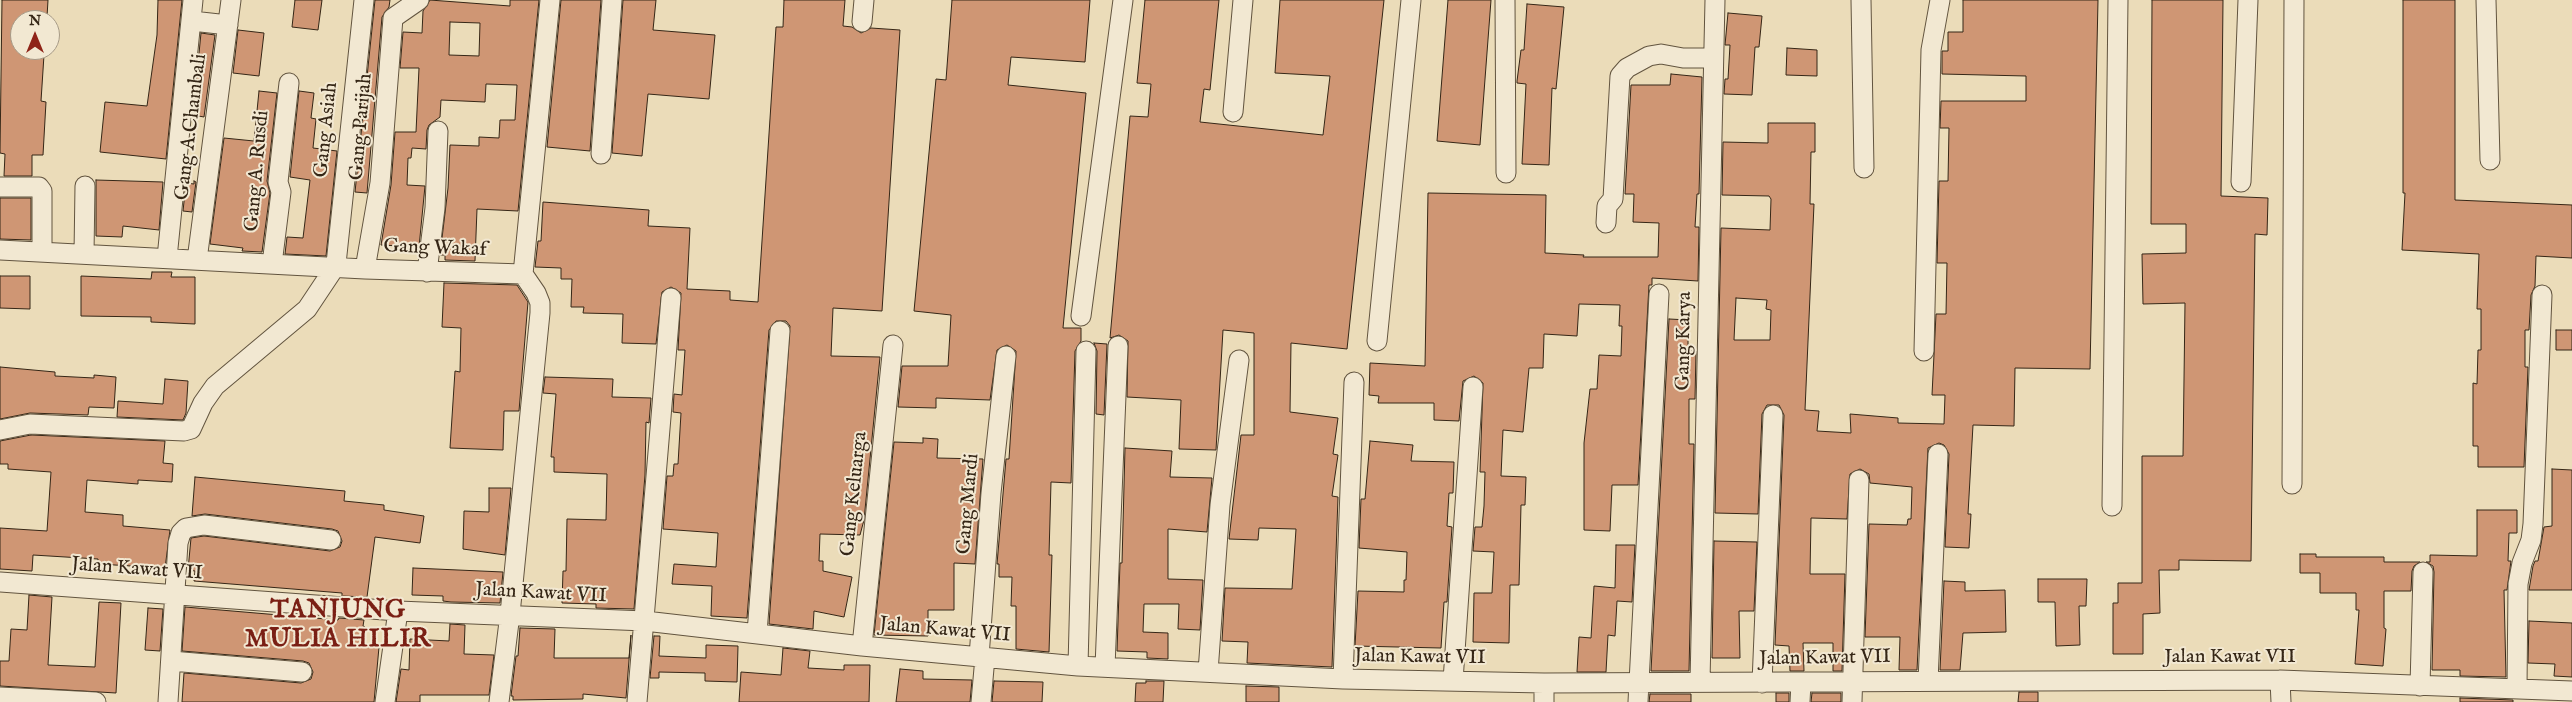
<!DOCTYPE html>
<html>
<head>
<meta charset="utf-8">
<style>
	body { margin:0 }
	#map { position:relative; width:2572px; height:702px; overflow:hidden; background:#ebdcb9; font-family:"IM FELL English",serif }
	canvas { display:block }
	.north { position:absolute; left:10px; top:10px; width:50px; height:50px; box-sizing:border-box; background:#f2e8d2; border:1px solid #a69a87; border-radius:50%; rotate:0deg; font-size:14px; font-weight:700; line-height:20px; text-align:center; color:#352616 }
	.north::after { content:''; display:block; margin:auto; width:18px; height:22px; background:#8f2418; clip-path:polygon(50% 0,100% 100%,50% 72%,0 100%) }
</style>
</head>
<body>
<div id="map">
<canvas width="2572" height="702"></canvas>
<div class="north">N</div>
</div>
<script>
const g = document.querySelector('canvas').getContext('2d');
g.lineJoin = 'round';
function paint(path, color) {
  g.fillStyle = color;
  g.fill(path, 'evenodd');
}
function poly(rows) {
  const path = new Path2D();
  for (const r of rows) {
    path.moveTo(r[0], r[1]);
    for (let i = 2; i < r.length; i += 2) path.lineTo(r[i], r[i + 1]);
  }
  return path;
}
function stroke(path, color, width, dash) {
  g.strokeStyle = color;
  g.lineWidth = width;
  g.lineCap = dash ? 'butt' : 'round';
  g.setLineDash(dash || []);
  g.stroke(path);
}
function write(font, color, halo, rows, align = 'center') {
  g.font = font + ' "IM FELL English",serif';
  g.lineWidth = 4;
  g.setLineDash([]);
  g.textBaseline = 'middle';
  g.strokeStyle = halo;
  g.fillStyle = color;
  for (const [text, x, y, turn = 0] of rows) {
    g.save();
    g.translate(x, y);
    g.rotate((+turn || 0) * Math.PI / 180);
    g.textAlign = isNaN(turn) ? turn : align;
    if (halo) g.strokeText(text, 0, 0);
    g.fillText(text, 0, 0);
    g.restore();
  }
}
const building = poly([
	[2,0,48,0,47,17,20,16,20,50,42,50,41,55,44,55,41,101,46,102,43,155,32,155,32,176,4,176,5,154,0,153,2,0],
	[158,0,182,0,166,159,100,152,105,102,147,106,157,35,158,0],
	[295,0,322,0,318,30,292,27,295,0],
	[375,0,390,0,389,7,382,17,367,193,355,192,375,0],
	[430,0,510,6,510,0,539,0,518,211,477,209,475,261,445,260,445,255,440,255,448,188,450,145,479,146,479,137,499,138,500,120,515,120,517,85,486,84,485,102,441,100,440,117,429,125,427,130,426,149,412,148,411,158,408,158,407,185,425,186,419,247,381,245,391,185,395,132,416,132,419,68,400,68,403,32,422,33,423,11,430,0],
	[450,22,480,23,479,56,449,55,450,22],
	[561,0,601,0,590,151,547,147,561,0],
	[623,0,656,0,653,30,715,35,709,99,648,94,642,156,612,153,623,0],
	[784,0,845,0,843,26,852,27,861,33,871,28,900,30,882,311,833,308,831,356,880,357,864,520,860,535,820,534,819,561,823,561,823,571,852,577,844,617,814,611,813,629,769,624,790,326,786,321,776,321,769,330,747,618,711,616,712,586,672,584,674,564,716,567,718,533,663,529,667,476,673,476,674,464,678,464,681,413,673,412,674,394,682,395,685,350,678,350,681,293,671,287,662,292,656,344,622,343,623,314,583,313,584,307,571,307,572,279,561,279,561,268,535,267,538,241,541,241,543,202,649,210,648,226,690,228,687,289,730,291,730,300,758,302,776,27,783,27,784,0],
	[952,0,1090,0,1085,62,1011,57,1008,85,1086,93,1063,328,1081,328,1081,341,1075,351,1071,483,1051,482,1049,555,1052,555,1049,652,1016,649,1016,606,1011,606,1012,577,999,577,999,564,997,564,1006,459,1009,459,1016,351,1007,345,997,350,990,400,936,398,936,408,898,407,902,366,948,366,951,315,914,311,936,79,946,80,952,0],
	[1145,0,1219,0,1210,90,1204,89,1200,122,1323,135,1330,76,1275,73,1280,0,1384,0,1347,349,1291,343,1290,412,1338,418,1333,454,1338,455,1332,496,1338,497,1332,667,1247,663,1248,642,1222,641,1225,588,1292,589,1296,529,1259,528,1258,540,1229,539,1241,435,1254,435,1254,333,1223,330,1216,450,1179,449,1181,400,1127,397,1128,341,1119,335,1110,338,1130,116,1148,117,1151,84,1137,83,1145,0],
	[1448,0,1491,0,1480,145,1437,141,1448,0],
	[1963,0,2098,0,2090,369,2015,368,2014,426,1973,425,1968,514,1971,514,1969,548,1945,547,1949,454,1944,445,1939,443,1928,448,1917,670,1899,670,1900,637,1865,637,1869,524,1907,525,1908,519,1911,519,1912,487,1870,483,1869,474,1860,469,1850,474,1847,519,1811,518,1810,574,1845,574,1842,671,1833,671,1833,643,1803,643,1804,671,1790,671,1789,646,1775,645,1784,415,1779,405,1767,405,1762,414,1758,514,1715,513,1721,228,1770,230,1771,199,1769,196,1722,195,1723,142,1768,143,1768,123,1815,123,1815,152,1811,152,1810,204,1814,204,1805,410,1819,411,1817,431,1851,433,1850,414,1898,418,1898,423,1944,424,1945,395,1932,395,1936,314,1946,314,1947,263,1937,263,1939,181,1948,181,1949,128,1940,128,1941,101,2026,101,2026,76,1942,74,1942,51,1948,51,1948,32,1963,32,1963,0],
	[1736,298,1767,300,1766,309,1771,310,1770,340,1734,340,1736,298],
	[2152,0,2223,0,2221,196,2268,198,2267,235,2255,234,2251,561,2179,560,2179,570,2159,570,2160,613,2143,614,2143,654,2113,654,2113,603,2118,603,2118,583,2142,583,2142,456,2183,456,2185,303,2143,304,2142,254,2186,253,2186,224,2151,224,2152,0],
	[2403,0,2455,0,2455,200,2572,205,2572,258,2536,256,2535,286,2531,295,2529,330,2525,330,2525,367,2528,367,2524,467,2478,467,2478,446,2473,446,2473,383,2477,384,2478,350,2481,350,2481,309,2477,309,2479,254,2402,250,2405,193,2403,193,2403,0],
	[1527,4,1564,7,1556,89,1552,88,1549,165,1522,164,1526,84,1517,83,1517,81,1521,50,1524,50,1527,4],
	[1728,13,1762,16,1759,47,1755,47,1752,95,1724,94,1725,79,1728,79,1730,45,1725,45,1728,13],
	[238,30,264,33,259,76,233,73,238,30],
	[201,33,215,35,204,117,193,115,201,33],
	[1787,48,1817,50,1817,76,1786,75,1787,48],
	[1671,74,1702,77,1699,194,1697,194,1695,227,1699,227,1698,281,1652,278,1652,285,1649,285,1638,485,1612,485,1610,531,1584,530,1584,443,1590,389,1597,389,1599,355,1621,356,1622,326,1619,326,1620,305,1579,304,1577,336,1544,334,1543,368,1529,368,1523,432,1503,430,1501,476,1526,477,1525,505,1521,505,1519,585,1510,585,1509,643,1473,642,1474,593,1492,593,1494,552,1473,551,1475,527,1482,527,1484,506,1485,472,1480,472,1483,383,1474,376,1463,381,1459,421,1434,420,1434,403,1378,403,1379,396,1369,395,1370,363,1425,366,1428,193,1546,195,1545,253,1584,255,1583,257,1658,257,1659,223,1633,222,1634,194,1625,194,1631,85,1670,85,1671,74],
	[259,91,277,93,267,181,270,193,262,252,242,251,243,248,210,244,224,138,254,141,259,91],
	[299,91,314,93,311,118,316,119,313,148,337,151,326,256,285,254,287,237,303,238,310,180,290,177,299,91],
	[96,180,163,182,159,230,123,226,122,237,96,236,96,180],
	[194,181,196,182,192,212,183,211,186,183,194,184,194,181],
	[0,198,31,198,31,240,0,239,0,198],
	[152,272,172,272,171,277,195,277,195,324,151,322,151,317,81,316,81,276,151,279,152,272],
	[0,276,30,276,30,309,0,308,0,276],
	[444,283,517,285,528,302,519,411,504,411,503,450,450,448,455,371,460,372,461,328,442,327,444,283],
	[1669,319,1688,320,1688,350,1696,351,1695,399,1689,399,1689,444,1694,444,1689,671,1651,671,1669,319],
	[2556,330,2572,330,2572,350,2556,350,2556,330],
	[1094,343,1107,344,1104,415,1096,414,1097,351,1094,343],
	[0,367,55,372,55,376,94,378,94,375,116,377,114,408,89,407,88,415,30,413,0,419,0,367],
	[545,377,613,379,612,397,651,398,649,423,646,422,645,475,634,609,596,608,596,604,562,603,563,571,566,571,567,519,606,520,607,474,554,472,554,457,551,457,556,394,543,393,545,377],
	[165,379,188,381,186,413,183,420,117,417,118,401,163,404,165,379],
	[31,435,165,441,163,463,173,464,172,482,138,480,138,484,87,480,85,512,123,515,123,526,170,530,165,568,98,564,98,559,33,555,32,571,0,569,0,528,47,531,51,472,8,469,8,464,0,464,0,441,31,435],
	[923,438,938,439,937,458,983,459,975,564,954,563,954,610,928,610,928,636,874,635,894,442,923,443,923,438],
	[1370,441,1413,445,1411,461,1454,462,1453,493,1449,493,1447,526,1452,527,1447,602,1444,602,1441,648,1355,646,1358,591,1404,592,1404,580,1406,580,1407,552,1359,548,1361,499,1365,499,1370,441],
	[1125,448,1172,451,1170,477,1212,478,1207,532,1168,529,1168,579,1203,580,1200,630,1178,629,1179,604,1144,604,1143,632,1168,633,1168,659,1147,658,1147,652,1117,651,1120,563,1122,563,1125,448],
	[2552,469,2572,470,2572,590,2529,590,2533,566,2535,561,2538,561,2544,527,2552,526,2552,469],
	[195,477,345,491,344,501,384,505,384,510,424,516,420,543,375,537,367,597,342,596,342,593,194,581,195,571,188,570,191,538,204,536,330,551,340,547,342,541,338,531,332,529,205,514,192,516,195,477],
	[489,488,511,488,505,555,463,549,464,511,489,512,489,488],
	[2477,510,2517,510,2517,533,2509,533,2508,561,2511,561,2507,590,2504,590,2506,677,2460,676,2460,670,2432,670,2434,572,2433,566,2426,562,2430,562,2430,555,2477,556,2477,510],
	[1714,541,1757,542,1754,611,1739,611,1740,658,1712,658,1714,541],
	[1616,545,1635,545,1632,602,1617,601,1615,636,1608,635,1606,672,1577,672,1579,637,1591,638,1594,586,1615,588,1616,545],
	[2300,554,2316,554,2316,557,2384,557,2384,562,2420,562,2414,566,2412,571,2411,591,2384,591,2384,628,2386,629,2383,666,2355,664,2359,610,2356,610,2356,593,2320,593,2320,573,2300,573,2300,554],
	[413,568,503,572,500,603,451,602,443,601,443,596,412,595,413,568],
	[2038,579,2087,579,2086,606,2079,606,2080,645,2056,646,2055,602,2038,602,2038,579],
	[1944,581,1965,582,1965,591,2005,590,2006,632,1963,633,1960,670,1940,670,1944,581],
	[29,595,52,597,48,665,95,667,99,602,121,603,116,693,0,686,0,661,9,661,11,629,27,630,29,595],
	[185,607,338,620,339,618,364,620,363,626,365,627,361,647,379,647,374,702,182,702,184,673,301,683,311,679,313,672,309,663,303,661,182,651,185,607],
	[148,608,163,609,160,651,145,650,148,608],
	[2529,621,2572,623,2572,677,2554,676,2555,664,2528,663,2529,621],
	[450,624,465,625,464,654,494,655,489,695,420,695,420,702,396,702,401,669,409,670,410,639,449,641,450,624],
	[520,628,555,629,554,658,629,658,631,635,626,698,583,694,583,699,513,700,513,696,511,696,516,656,518,656,520,628],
	[654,636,660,636,659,656,706,658,706,645,738,646,737,682,705,681,705,673,659,672,659,678,650,678,654,636],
	[783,648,810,651,808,668,844,670,844,665,870,665,869,702,739,702,741,672,781,675,783,648],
	[900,669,923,671,923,679,972,680,970,702,896,702,900,669],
	[994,681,1043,682,1042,702,992,702,994,681],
	[1146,681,1164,681,1163,702,1135,702,1136,683,1146,683,1146,681],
	[1246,686,1279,687,1279,702,1246,702,1246,686],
	[2019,692,2038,692,2038,702,2018,702,2019,692],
	[1776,693,1789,693,1789,702,1776,702,1776,693],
	[1812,693,1841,693,1841,702,1811,702,1812,693],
	[1650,694,1691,694,1691,702,1649,702,1650,694],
	[2460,698,2513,700,2513,702,2460,702,2460,698]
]);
paint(building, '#cf9674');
stroke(building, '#352616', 1);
const minor = poly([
	[1505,0,1506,173],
	[1861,0,1864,168],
	[2486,0,2490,160],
	[192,21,228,25],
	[862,22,864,0],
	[1233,112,1243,0],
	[601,154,612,0],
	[2241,182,2248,0],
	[0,187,39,187,42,191,42,252],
	[1606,223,1607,206,1613,199,1620,76,1627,68,1649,56,1661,54,1683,58,1713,58],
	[0,250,365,269,523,274],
	[84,254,85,186],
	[167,258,193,0],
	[197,260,231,0],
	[272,264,281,192,278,182,289,83],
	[336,264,364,0],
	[365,269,380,183,393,18,419,0],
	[427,272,435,208,438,131],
	[523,274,550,0],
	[1081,316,1123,0],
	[1377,341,1411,0],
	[1924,351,1931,50,1940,0],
	[0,430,30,424,184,431,191,429,203,403,215,386,307,309,335,267],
	[2292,484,2294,0],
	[2112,506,2118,0],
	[0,582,398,611,645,621,862,646,1078,666,1343,679,1544,683,2280,680,2572,691],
	[757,633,780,331],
	[862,646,893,345],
	[979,657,991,493,1006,356],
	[171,661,302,672],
	[1078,666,1086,351],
	[1105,667,1118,346],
	[1208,672,1220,505,1239,360],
	[1343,679,1354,382],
	[2280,680,2281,702],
	[1453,681,1473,387],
	[1928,681,1938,454],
	[1700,682,1715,0],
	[1762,683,1773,415],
	[2420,686,2423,572],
	[2517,689,2518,584,2522,563,2531,540,2533,524,2542,295],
	[0,697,96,702],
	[168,702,178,543,181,533,186,528,204,525,331,540],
	[385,702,398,611],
	[499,702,510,614,540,313,540,303,536,293,523,274],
	[637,702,671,298],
	[981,702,985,657],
	[1544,702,1544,683],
	[1638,702,1659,294],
	[1800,702,1801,683],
	[1852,702,1859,480]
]);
stroke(minor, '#62543f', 21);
stroke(minor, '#f2e8d2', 19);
write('20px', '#352616', '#f2e8d2', [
	["Gang A.Chambali",192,127,-83],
	["Gang Parijah",362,127,-85],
	["Gang Asiah",327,130,-84],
	["Gang A. Rusdi",258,171,-85],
	["Gang Wakaf",435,249,2],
	["Gang Karya",1685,341,-89],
	["Gang Keluarga",855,494,-84],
	["Gang Mardi",969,504,-85],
	["Jalan Kawat VII",137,570,4],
	["Jalan Kawat VII",541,594,3],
	["Jalan Kawat VII",945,631,5],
	["Jalan Kawat VII",1420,658,1],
	["Jalan Kawat VII",2230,658],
	["Jalan Kawat VII",1825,659,-1]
]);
g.letterSpacing = '1px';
write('bold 25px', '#7a1f14', '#f2e8d2', [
	["TANJUNG",338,612],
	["MULIA HILIR",338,641]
]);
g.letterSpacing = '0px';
</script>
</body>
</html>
